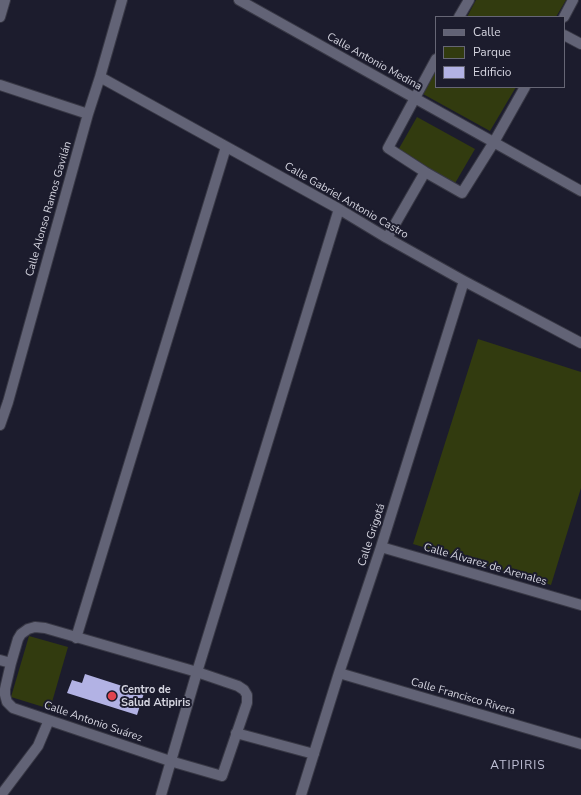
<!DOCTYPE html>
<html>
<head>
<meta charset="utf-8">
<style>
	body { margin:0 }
	#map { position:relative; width:581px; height:795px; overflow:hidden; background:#1c1c2d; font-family:"Nunito Sans",sans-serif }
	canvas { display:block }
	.legend { position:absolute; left:435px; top:16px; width:130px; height:72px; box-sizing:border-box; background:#1c1c2d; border:1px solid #666675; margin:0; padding:5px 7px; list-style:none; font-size:12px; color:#d5d5e0 }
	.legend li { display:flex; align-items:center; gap:8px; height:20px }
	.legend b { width:20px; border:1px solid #666675 }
</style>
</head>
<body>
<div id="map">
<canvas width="581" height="795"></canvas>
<ul class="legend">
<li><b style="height:5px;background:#626376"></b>Calle</li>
<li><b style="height:11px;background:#323b0f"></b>Parque</li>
<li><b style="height:11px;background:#b2b2e4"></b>Edificio</li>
</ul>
</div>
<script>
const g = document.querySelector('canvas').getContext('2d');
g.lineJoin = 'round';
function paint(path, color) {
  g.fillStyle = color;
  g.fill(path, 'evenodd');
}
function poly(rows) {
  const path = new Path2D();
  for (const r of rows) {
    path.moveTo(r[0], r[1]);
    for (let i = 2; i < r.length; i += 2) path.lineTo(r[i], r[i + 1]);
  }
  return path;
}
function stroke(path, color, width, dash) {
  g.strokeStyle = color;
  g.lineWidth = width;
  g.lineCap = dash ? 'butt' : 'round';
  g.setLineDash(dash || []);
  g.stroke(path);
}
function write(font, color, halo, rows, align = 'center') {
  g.font = font + ' "Nunito Sans",sans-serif';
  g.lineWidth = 4;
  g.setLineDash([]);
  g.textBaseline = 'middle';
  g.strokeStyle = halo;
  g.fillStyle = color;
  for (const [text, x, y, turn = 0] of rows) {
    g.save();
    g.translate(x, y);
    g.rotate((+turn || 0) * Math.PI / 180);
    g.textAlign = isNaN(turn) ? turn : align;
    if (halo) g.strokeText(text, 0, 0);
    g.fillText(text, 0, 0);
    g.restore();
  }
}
paint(poly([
	[476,0,566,0,556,17,467,17],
	[436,71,436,87,516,87,490,131,423,94],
	[417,117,475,149,454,185,397,152],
	[478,339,581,372,581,488,551,585,413,544],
	[29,636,68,647,50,709,11,697]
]), '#323b0f');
paint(poly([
	[85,674,144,693,137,715,67,693,72,680,82,683]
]), '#b2b2e4');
const street = poly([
	[239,0,581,191],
	[0,17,5,0],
	[459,17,469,0],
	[564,17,573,0],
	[564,35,581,44],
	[436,59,388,148,425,172,462,193,494,142,525,87],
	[100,77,339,209,387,238,464,281,581,343],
	[0,85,88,114],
	[387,238,425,172],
	[0,425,8,402,88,114,100,77,122,0],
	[381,547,581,605],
	[35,627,45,628,197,672,238,686,244,690,247,695,247,703,222,776,170,761,13,708,7,702,5,695,5,689,11,663,18,639,21,634,28,629,35,627],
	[76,638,226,147],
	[0,660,11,663],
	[339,673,581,744],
	[236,733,314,754],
	[1,795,38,746,49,720],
	[161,795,197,672,339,209],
	[301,795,339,673,381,547,464,281]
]);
stroke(street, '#383845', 12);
stroke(street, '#626376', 10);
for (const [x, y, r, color] of [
	[112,696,5,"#e0444e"]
]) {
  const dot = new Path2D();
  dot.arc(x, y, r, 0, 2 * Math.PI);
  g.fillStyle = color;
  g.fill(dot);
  stroke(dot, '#1c1c2d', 1.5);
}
write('11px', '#d5d5e0', '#1c1c2d', [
	["Calle Antonio Medina",374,62,29],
	["Calle Gabriel Antonio Castro",346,201,30],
	["Calle Alonso Ramos Gavilán",49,209,-74],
	["Calle Grigotá",372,535,-72],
	["Calle Álvarez de Arenales",485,565,16],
	["Calle Francisco Rivera",463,697,16],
	["Calle Antonio Suárez",93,722,19]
]);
write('bold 11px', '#d5d5e0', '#1c1c2d', [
	["Centro de",121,690],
	["Salud Atipiris",121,703]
], 'left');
g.letterSpacing = '1px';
write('12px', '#c0c1d7', '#1c1c2d', [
	["ATIPIRIS",518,766]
]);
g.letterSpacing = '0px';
</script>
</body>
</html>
